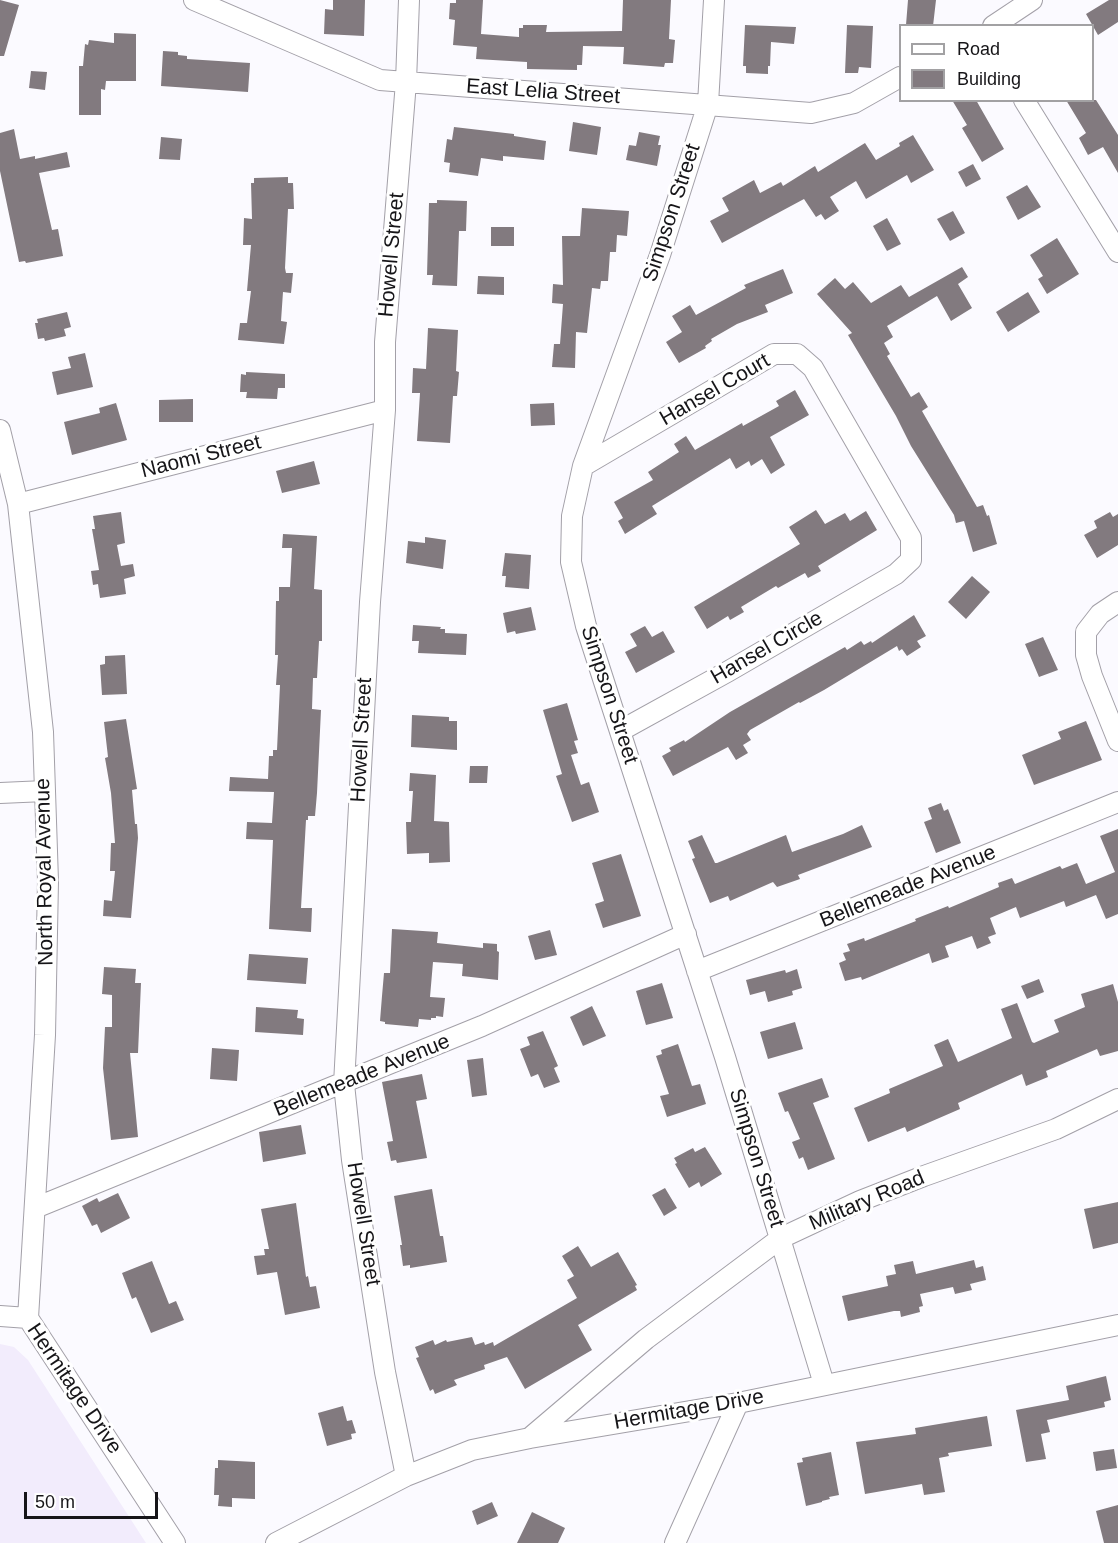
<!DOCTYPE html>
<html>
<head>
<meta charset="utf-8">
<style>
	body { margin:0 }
	#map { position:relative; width:1118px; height:1543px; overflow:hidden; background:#fbfaff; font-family:Helvetica,sans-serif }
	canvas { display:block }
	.legend { position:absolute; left:899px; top:24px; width:195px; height:78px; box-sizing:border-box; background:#fff; border:2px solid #a2a1a3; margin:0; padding:8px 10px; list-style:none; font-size:18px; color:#161518 }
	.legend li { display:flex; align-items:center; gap:12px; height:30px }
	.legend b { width:30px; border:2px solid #a2a1a3 }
	.scale { position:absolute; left:24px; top:1492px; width:134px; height:27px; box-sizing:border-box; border:3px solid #161518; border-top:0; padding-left:8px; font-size:18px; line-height:21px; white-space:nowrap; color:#161518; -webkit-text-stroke:4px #fff; paint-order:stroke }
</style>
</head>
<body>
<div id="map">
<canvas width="1118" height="1543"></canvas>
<ul class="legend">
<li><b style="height:8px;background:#fff"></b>Road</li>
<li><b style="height:16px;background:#827a7f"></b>Building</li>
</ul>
<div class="scale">50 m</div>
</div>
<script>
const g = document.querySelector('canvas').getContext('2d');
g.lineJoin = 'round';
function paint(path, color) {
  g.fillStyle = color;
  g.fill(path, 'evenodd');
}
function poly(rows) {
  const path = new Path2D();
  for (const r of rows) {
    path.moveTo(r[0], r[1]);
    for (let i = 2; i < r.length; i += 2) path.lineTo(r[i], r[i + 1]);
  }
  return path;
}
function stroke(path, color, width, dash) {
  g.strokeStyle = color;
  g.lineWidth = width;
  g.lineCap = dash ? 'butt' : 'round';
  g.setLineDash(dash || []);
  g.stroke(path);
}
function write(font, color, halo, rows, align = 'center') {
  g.font = font + ' Helvetica,sans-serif';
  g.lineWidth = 6;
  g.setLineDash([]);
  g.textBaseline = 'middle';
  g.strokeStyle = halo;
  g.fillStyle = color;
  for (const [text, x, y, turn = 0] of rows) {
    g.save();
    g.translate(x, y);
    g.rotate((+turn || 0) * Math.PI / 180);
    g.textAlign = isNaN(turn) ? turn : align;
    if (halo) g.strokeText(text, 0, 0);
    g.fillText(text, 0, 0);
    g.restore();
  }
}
paint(poly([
	[0,1344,14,1347,28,1360,146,1543,0,1543]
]), '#f2ecfc');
paint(poly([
	[0,0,19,5,4,56,0,56],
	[333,0,365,0,364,36,324,34,325,9,333,10],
	[456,0,483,0,481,34,519,37,519,28,523,28,523,25,547,25,546,32,622,31,623,0,671,0,669,39,675,40,673,63,665,63,664,67,623,64,624,47,583,46,582,65,577,65,577,70,527,69,527,62,476,59,477,47,453,45,455,20,449,19,450,3,456,3],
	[908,0,936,0,933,26,906,25],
	[1109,0,1118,0,1118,22,1098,35,1086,14],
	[745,25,796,27,794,44,771,42,770,66,768,66,768,74,746,73,746,66,743,66],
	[847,25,873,26,871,68,859,67,858,73,845,73],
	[114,33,136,34,136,81,106,81,105,90,101,89,101,115,79,115,79,66,83,66,85,44,88,45,89,40,114,43],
	[163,51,178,52,178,55,187,56,187,59,250,63,248,92,161,86],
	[31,71,47,72,45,90,29,88],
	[952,100,976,100,1004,149,982,162,962,128,967,125],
	[1066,100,1096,100,1118,135,1118,173,1103,147,1088,155,1079,138,1086,133],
	[573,122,601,127,597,155,569,151],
	[454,127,514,134,514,136,546,141,544,160,503,156,503,161,481,158,478,176,449,172,450,163,444,162,447,139,452,140],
	[14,129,20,159,35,156,35,159,67,152,70,167,39,173,52,230,58,229,63,256,26,263,25,261,19,262,0,171,0,133],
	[639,132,660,136,658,145,661,145,657,166,626,160,629,145,636,146],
	[913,135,934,170,911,183,907,175,866,199,856,181,830,197,839,211,825,220,821,214,816,217,804,199,722,243,710,221,729,211,722,198,754,180,760,193,781,182,783,186,815,166,818,172,865,143,876,160,900,146,899,143],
	[161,137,182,139,180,160,159,159],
	[973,164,981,179,966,187,958,172],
	[288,177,288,183,293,183,294,209,288,209,285,268,286,273,293,273,291,293,283,292,281,321,287,322,284,344,238,340,240,323,247,323,251,291,247,291,251,245,243,245,244,218,252,219,251,183,254,183,254,178],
	[1027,185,1041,207,1018,220,1006,197],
	[437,200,467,201,466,231,459,231,457,286,432,285,433,275,427,275,429,203,437,203],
	[582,208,629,211,627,236,617,235,616,252,610,252,608,281,601,281,600,289,592,288,587,333,576,332,575,368,552,367,554,344,560,344,563,304,552,303,553,284,563,285,562,236,580,236],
	[953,211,965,233,950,241,937,219],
	[887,218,901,244,887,251,873,226],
	[491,227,514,227,514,246,491,246],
	[1057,238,1079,274,1047,294,1038,279,1043,276,1030,255],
	[962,267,968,277,958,284,972,308,951,321,937,296,887,326,893,337,884,343,890,354,887,356,911,397,919,392,928,407,922,411,977,507,983,505,987,516,989,515,997,544,973,552,964,521,956,523,954,515,911,446,896,416,848,335,852,333,817,294,835,278,845,289,853,282,871,303,901,285,909,297],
	[783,269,793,293,765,305,768,312,737,324,711,339,712,341,705,346,706,348,679,363,666,342,682,332,672,316,690,305,696,315,746,288,744,285],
	[478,276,504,277,504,295,477,294],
	[1028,292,1040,312,1008,332,996,312],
	[67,312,71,327,64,329,66,336,45,341,44,338,38,339,35,323,38,323,37,319],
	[428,328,458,330,456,371,459,372,457,396,453,396,450,443,417,441,420,393,412,393,413,368,426,369],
	[85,353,93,387,57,395,52,372,71,368,68,357],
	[246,372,285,374,285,388,278,388,277,399,246,398,247,392,240,392,241,374,246,375],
	[795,390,809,415,770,437,785,465,771,474,762,459,751,466,749,461,736,469,730,458,652,506,657,514,625,534,618,521,623,518,614,502,653,480,648,472,679,452,674,444,686,436,695,450,742,423,743,426,779,406,776,401],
	[193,399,193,422,159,422,159,400],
	[116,403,127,440,72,455,64,422,100,413,99,408],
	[554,403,555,425,531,426,530,404],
	[314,461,320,484,282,493,276,471],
	[816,510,825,524,845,513,850,521,866,511,877,530,818,566,821,571,808,578,805,573,778,588,776,586,741,607,744,612,730,620,728,616,707,629,694,607,800,544,789,527],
	[121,512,125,543,117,545,121,566,133,564,135,576,124,579,126,594,100,598,98,584,93,585,91,571,99,570,92,529,95,529,93,516],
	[1110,512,1113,517,1118,514,1118,545,1097,558,1084,535,1097,528,1094,521],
	[283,534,317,536,314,589,322,590,322,641,319,641,317,678,313,678,312,709,321,710,317,793,315,816,308,816,308,820,306,820,301,908,312,908,311,932,269,929,273,840,246,839,247,822,272,823,274,792,229,791,230,777,268,779,269,756,273,756,273,750,277,750,280,685,276,685,278,655,275,655,276,601,279,601,279,587,290,587,292,548,282,548],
	[425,537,446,540,443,569,406,563,408,541,425,543],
	[505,553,531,555,529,589,505,587,506,576,502,576],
	[972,576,990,592,966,619,948,602],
	[531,607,536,630,516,634,515,631,507,633,503,613],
	[914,615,926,636,917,641,921,647,907,656,902,649,899,651,897,646,824,690,800,703,799,702,750,730,747,734,751,740,743,745,748,753,736,760,728,747,673,776,662,756,671,751,669,748,684,740,685,742,730,712,845,647,847,650,861,641,864,645,871,641,872,643],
	[413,625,441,627,440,629,445,629,445,633,467,634,466,655,418,653,419,641,412,641],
	[645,626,652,637,663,631,675,652,636,673,625,652,637,646,630,634],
	[1043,637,1058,670,1039,677,1025,644],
	[125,655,127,694,102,695,100,665,105,664,105,656],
	[567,703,578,740,574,741,578,753,571,755,581,785,589,782,599,812,572,822,556,776,562,774,543,710],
	[412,715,449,717,449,721,457,721,457,750,411,747],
	[126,719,137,789,132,790,135,824,137,824,138,838,131,918,103,916,104,900,112,901,115,871,110,871,111,843,115,843,111,793,105,758,108,757,104,722],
	[1086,721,1102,760,1034,785,1022,755,1061,739,1058,732],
	[470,766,488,766,487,783,469,783],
	[410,773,436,775,434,821,449,822,450,862,429,863,429,853,407,854,406,822,411,822,413,791,409,791],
	[941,803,944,811,948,809,961,843,936,853,924,822,932,819,928,808],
	[862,825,872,847,798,875,800,879,777,887,773,882,730,901,728,896,710,903,692,859,695,858,688,841,702,835,715,863,717,863,786,835,792,852,843,834],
	[1118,829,1118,914,1106,919,1096,895,1066,907,1064,901,1020,918,1016,907,990,918,996,934,988,937,991,943,977,949,972,936,945,946,949,957,932,963,929,953,862,980,861,977,845,981,839,963,846,960,843,953,850,951,847,944,864,938,865,941,916,921,915,919,948,906,949,908,999,887,998,883,1012,878,1015,884,1060,866,1062,869,1077,863,1086,884,1115,872,1100,836],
	[621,854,641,916,603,928,595,904,604,901,592,863],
	[392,929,438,932,437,943,483,948,483,943,497,944,497,951,499,952,498,980,462,976,463,964,433,962,430,997,445,998,443,1017,436,1016,436,1018,431,1018,431,1020,419,1019,418,1027,385,1024,385,1022,380,1021,382,996,384,973,390,973],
	[550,930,557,955,535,960,528,936],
	[249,954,308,958,306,984,247,980],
	[104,967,136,969,135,983,141,983,138,1053,130,1053,138,1137,111,1140,103,1068,105,1027,112,1027,112,995,102,994],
	[797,969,802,988,792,991,793,995,768,1002,765,991,750,995,746,980,785,970,786,973],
	[1039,979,1044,992,1027,999,1021,986],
	[662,983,673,1018,646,1025,636,991],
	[1113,984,1118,1002,1118,1051,1100,1056,1097,1049,1046,1071,1048,1077,1026,1086,1022,1074,958,1103,960,1109,930,1122,907,1132,905,1127,868,1142,854,1108,890,1093,889,1089,943,1066,934,1045,948,1039,958,1062,1012,1038,1001,1009,1017,1003,1032,1042,1034,1043,1059,1032,1054,1020,1085,1007,1081,994],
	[592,1006,606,1036,583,1046,570,1017],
	[256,1007,298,1010,297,1018,304,1019,303,1035,255,1032],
	[795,1022,803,1049,768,1059,760,1032],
	[543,1031,558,1066,554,1068,560,1082,544,1088,538,1074,531,1077,520,1049,530,1045,527,1037],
	[678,1044,692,1086,700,1084,706,1104,667,1117,660,1096,669,1094,656,1056,662,1054,661,1050],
	[212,1048,239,1050,237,1081,210,1079],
	[483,1058,487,1095,472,1097,467,1060],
	[422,1074,427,1099,416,1101,427,1158,397,1163,396,1160,391,1161,387,1142,393,1141,382,1082],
	[822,1078,829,1097,813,1103,835,1159,808,1170,803,1157,799,1159,792,1142,800,1139,788,1111,785,1112,778,1093],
	[301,1125,306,1154,263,1162,259,1132],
	[705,1147,722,1174,701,1187,699,1182,689,1188,675,1164,677,1163,674,1158,693,1148,695,1152],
	[665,1188,677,1208,664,1216,652,1195],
	[432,1189,440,1236,443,1236,447,1262,410,1268,410,1265,403,1266,400,1245,402,1245,394,1196],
	[118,1193,130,1218,101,1233,97,1224,92,1226,82,1206,97,1198,99,1202],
	[1118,1202,1118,1243,1093,1249,1084,1209],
	[296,1203,306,1277,308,1276,310,1287,316,1286,320,1308,285,1315,277,1272,257,1275,254,1256,265,1255,264,1249,269,1249,261,1209],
	[578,1246,591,1267,618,1252,637,1285,635,1286,637,1290,578,1325,592,1350,525,1389,507,1357,484,1365,485,1369,454,1380,457,1385,435,1394,433,1389,430,1391,416,1358,419,1357,415,1347,433,1340,435,1345,446,1340,447,1342,472,1337,475,1345,484,1342,485,1345,493,1342,494,1346,577,1298,567,1280,574,1276,562,1256],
	[974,1260,976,1268,983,1266,986,1280,970,1284,972,1290,955,1294,953,1287,920,1294,923,1306,919,1307,920,1312,901,1317,900,1311,894,1311,848,1321,842,1296,888,1286,886,1276,896,1274,894,1265,913,1261,916,1274],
	[152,1261,169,1304,176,1301,184,1320,151,1333,136,1297,132,1299,122,1273],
	[1106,1376,1111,1400,1104,1402,1105,1407,1047,1420,1050,1432,1041,1434,1046,1459,1026,1462,1016,1410,1069,1400,1066,1386],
	[343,1406,347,1421,352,1420,356,1433,351,1434,352,1439,327,1446,318,1413],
	[987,1416,992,1446,948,1453,949,1456,939,1458,945,1492,924,1495,922,1484,865,1494,856,1442,916,1434,915,1428],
	[1114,1449,1117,1468,1096,1471,1093,1452],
	[831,1452,839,1495,829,1497,830,1499,822,1501,822,1502,806,1506,797,1463,803,1462,802,1458],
	[218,1460,255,1462,255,1499,232,1498,232,1507,218,1506,219,1495,214,1495,215,1468,218,1468],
	[492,1502,498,1516,477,1525,472,1511],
	[1118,1505,1118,1543,1104,1543,1096,1511],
	[532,1512,565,1528,558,1543,517,1543]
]), '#827a7f');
const minor = poly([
	[194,0,380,80,811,113,854,103,900,77],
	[714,0,708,104,660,255,583,466,572,516,571,562,586,626,725,1057,824,1384],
	[993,26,1032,0],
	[1024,100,1118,252],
	[0,430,18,504,43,732,45,791,48,881,45,1035,28,1318],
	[583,466,774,354,797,354,813,368,911,538,911,560,896,574,727,672,620,731],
	[18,504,385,410],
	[1118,602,1100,614,1086,632,1086,655,1092,676,1118,741],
	[0,793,45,791],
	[697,971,1118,802],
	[35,1208,482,1026,686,934],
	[0,1316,28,1318],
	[28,1318,175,1543],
	[532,1436,646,1339,781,1238,860,1201,924,1176,1056,1129,1118,1099],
	[406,1476,385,1372,352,1160,344,1084,370,602,385,410,385,342,406,82,409,0],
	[276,1543,406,1476,472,1450,530,1438,738,1403,1118,1325],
	[675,1543,738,1403]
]);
stroke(minor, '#a3a0a8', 22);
stroke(minor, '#fff', 20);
write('21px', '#161518', '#fff', [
	["East Lelia Street",543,92,4],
	["Simpson Street",672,213,-72],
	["Howell Street",392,255,-85],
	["Hansel Court",715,390,-30],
	["Naomi Street",201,457,-14],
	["Hansel Circle",767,648,-30],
	["Simpson Street",609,695,72],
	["Howell Street",362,740,-87],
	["North Royal Avenue",45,872,-91],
	["Bellemeade Avenue",908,887,-22],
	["Bellemeade Avenue",362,1076,-22],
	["Simpson Street",756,1158,73],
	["Military Road",867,1201,-23],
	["Howell Street",363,1224,81],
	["Hermitage Drive",74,1389,56],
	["Hermitage Drive",689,1410,-10]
]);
</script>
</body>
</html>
